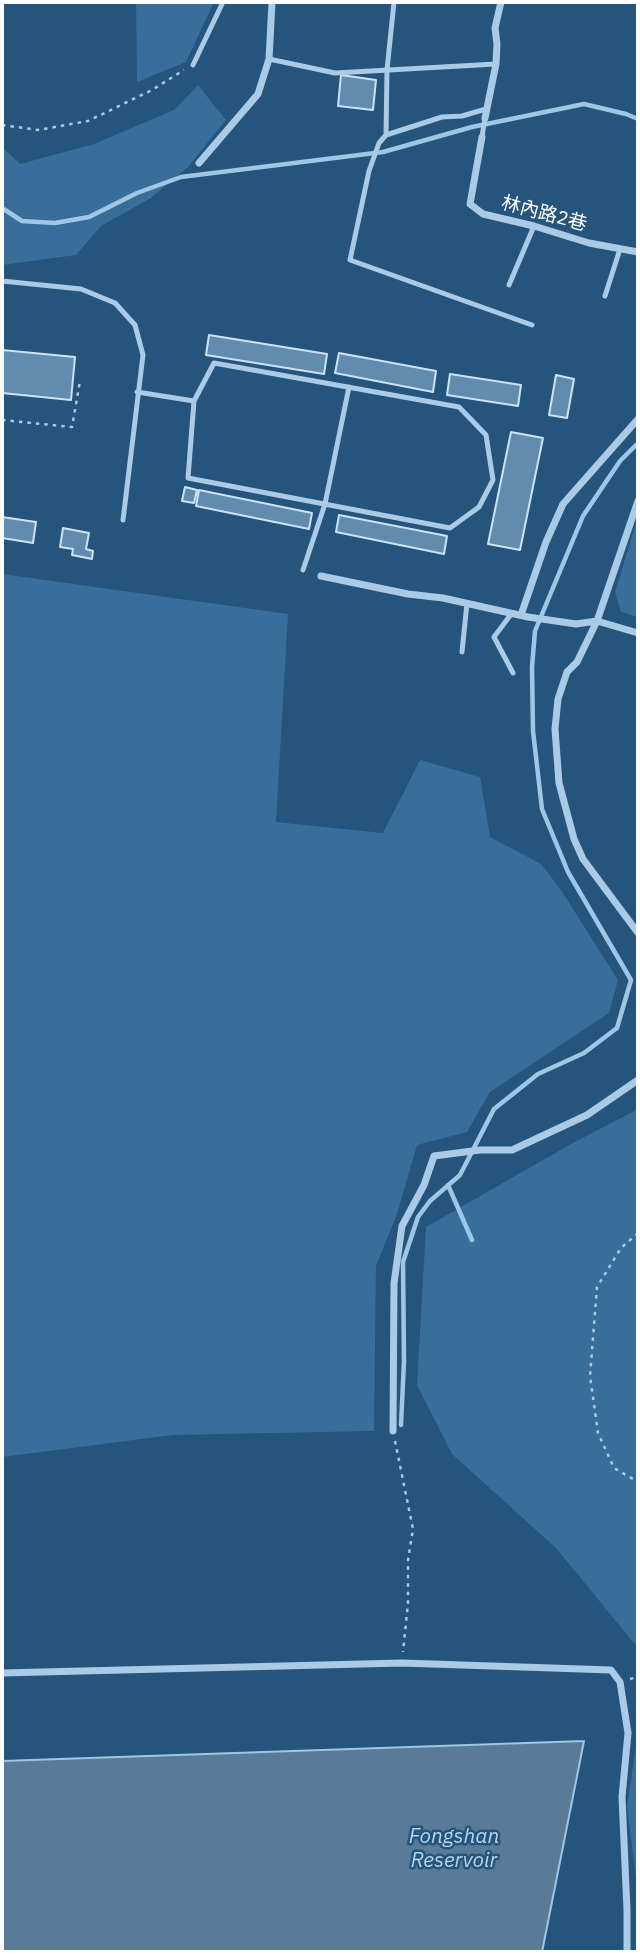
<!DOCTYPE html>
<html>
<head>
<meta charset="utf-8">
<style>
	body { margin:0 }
	#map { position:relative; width:640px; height:1954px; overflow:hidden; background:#25547c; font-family:"IBM Plex Sans",sans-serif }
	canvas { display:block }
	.frame { position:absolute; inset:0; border:4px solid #fff; pointer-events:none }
</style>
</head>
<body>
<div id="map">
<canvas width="640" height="1954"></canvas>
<div class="frame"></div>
</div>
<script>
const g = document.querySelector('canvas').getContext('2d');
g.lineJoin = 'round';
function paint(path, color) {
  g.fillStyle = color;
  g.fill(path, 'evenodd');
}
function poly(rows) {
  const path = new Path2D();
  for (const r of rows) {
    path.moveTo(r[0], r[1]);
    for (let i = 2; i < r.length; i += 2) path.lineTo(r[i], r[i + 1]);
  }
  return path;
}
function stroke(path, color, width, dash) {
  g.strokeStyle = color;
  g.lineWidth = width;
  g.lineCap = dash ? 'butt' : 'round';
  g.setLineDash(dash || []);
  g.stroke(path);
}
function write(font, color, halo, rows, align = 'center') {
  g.font = font + ' "IBM Plex Sans","Noto Sans TC",sans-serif';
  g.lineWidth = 5;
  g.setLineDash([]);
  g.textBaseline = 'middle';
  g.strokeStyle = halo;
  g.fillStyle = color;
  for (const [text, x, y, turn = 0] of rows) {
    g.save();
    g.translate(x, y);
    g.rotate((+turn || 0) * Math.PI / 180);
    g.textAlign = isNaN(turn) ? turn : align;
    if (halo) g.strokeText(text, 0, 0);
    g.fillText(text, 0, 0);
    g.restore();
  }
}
paint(poly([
	[136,2,214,2,186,62,137,82],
	[198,85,226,120,188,167,151,198,101,226,76,255,2,265,2,147,20,164,94,144,174,110],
	[638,516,638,617,621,612,615,592],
	[2,574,288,614,276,822,383,833,420,760,480,777,490,837,541,864,561,890,618,980,609,1013,490,1092,467,1132,417,1145,397,1214,376,1266,374,1431,173,1435,2,1457],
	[638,1109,638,1648,556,1548,452,1454,417,1385,426,1227,571,1144],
	[638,1733,638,1894,627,1807]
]), '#396d9a');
const water = poly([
	[584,1741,542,1952,2,1952,2,1761,584,1741]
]);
paint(water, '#5a7b98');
stroke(water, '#9ec6e5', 2);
stroke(poly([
	[2,208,22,221,55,223,89,217,137,193,181,177,383,152,472,127,584,104,626,114,638,119],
	[448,1185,472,1240],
	[401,1425,404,1361,403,1262,418,1217,430,1201,460,1175,494,1109,538,1074,584,1053,617,1028,631,980,568,872,542,809,533,731,532,667,535,631,583,516,620,461,638,443]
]), '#9ec6e5', 4.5);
const building = poly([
	[341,75,376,80,373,110,338,106,341,75],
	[209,335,327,354,324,374,206,355,209,335],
	[2,350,75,357,71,400,2,393,2,350],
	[339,353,436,371,433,392,335,373,339,353],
	[450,374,521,385,518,406,447,395,450,374],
	[556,375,574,379,567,418,549,415,556,375],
	[511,432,543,438,520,550,488,544,511,432],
	[185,487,197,490,194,503,182,501,185,487],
	[199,490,312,513,309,529,196,506,199,490],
	[339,515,447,536,444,554,336,532,339,515],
	[2,517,36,522,33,543,2,538,2,517],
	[63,528,89,533,86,549,93,551,92,559,72,555,73,549,60,547,63,528]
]);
paint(building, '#628caf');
stroke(building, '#cde2f4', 2);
stroke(poly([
	[2,125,38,130,88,121,152,90,184,70],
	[2,420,72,427,80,381],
	[638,1233,621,1248,597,1287,590,1376,598,1433,614,1468,638,1482],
	[395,1441,413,1529,408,1560,408,1603,403,1652],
	[630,1679,638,1677]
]), '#aacae5', 2.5, [3.5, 5]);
stroke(poly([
	[269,59,335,73,496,64],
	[193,65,223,2],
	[486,109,462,116,442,117,386,135,379,143,369,171,350,260,532,325],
	[386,135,387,70,394,2],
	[482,137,485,118],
	[2,281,81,289,115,303,135,325,143,355,123,520],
	[509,285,534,226],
	[605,296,620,249],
	[137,392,194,401,188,478,450,528,479,507,493,480,486,435,459,407,214,363,194,401],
	[303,570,325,504,349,387],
	[512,613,494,637,513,673],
	[462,652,467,603]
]), '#aacae5', 5);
stroke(poly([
	[485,118,496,64,497,44,495,28,501,2],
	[482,137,470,204,483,214,534,226,589,243,638,252],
	[199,163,258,94,269,59,272,2],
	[638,501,597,621,638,633],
	[321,576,408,594,443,598,528,617,576,624,597,621],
	[521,615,546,542,563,504,638,419],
	[597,621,577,662,567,672,558,699,555,729,559,783,574,839,583,859,638,933],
	[393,1431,394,1283,402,1226,424,1185,434,1156,480,1150,512,1150,587,1115,638,1080],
	[2,1673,402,1663,611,1670,620,1682,628,1733,622,1797,627,1910,627,1952]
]), '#aacae5', 7);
write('19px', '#fff', '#25547c', [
	["林內路2巷",544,214,15]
]);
write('italic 21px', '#b5d4ed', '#25547c', [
	["Fongshan",454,1837],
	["Reservoir",454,1861]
]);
</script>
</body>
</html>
